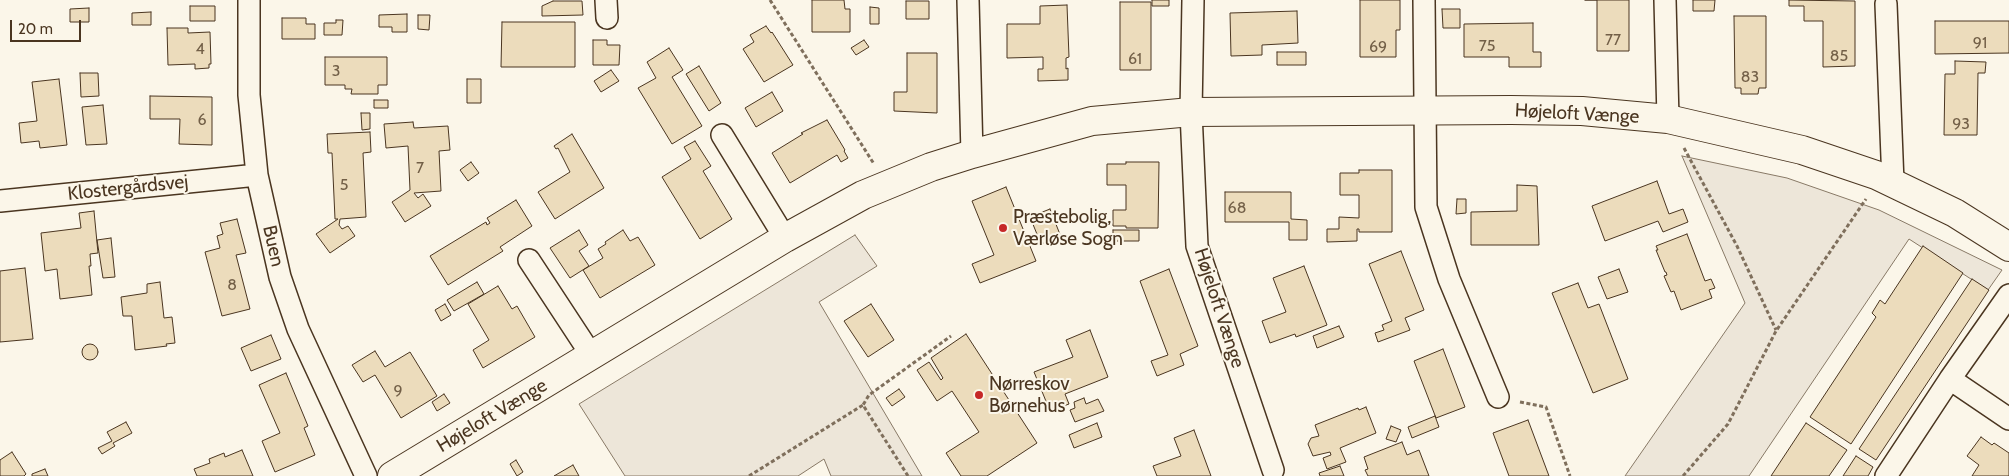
<!DOCTYPE html>
<html>
<head>
<meta charset="utf-8">
<style>
	body { margin:0 }
	#map { position:relative; width:2009px; height:476px; overflow:hidden; background:#fbf6e9; font-family:Cabin,sans-serif }
	canvas { display:block }
	.scale { position:absolute; left:10px; top:20px; width:71px; height:22px; box-sizing:border-box; border:2px solid #4a3520; border-top:0; padding-left:6px; font-size:15px; line-height:18px; white-space:nowrap; color:#4a3520; -webkit-text-stroke:4px #fbf6e9; paint-order:stroke }
</style>
</head>
<body>
<div id="map">
<canvas width="2009" height="476"></canvas>
<div class="scale">20 m</div>
</div>
<script>
const g = document.querySelector('canvas').getContext('2d');
g.lineJoin = 'round';
function paint(path, color) {
  g.fillStyle = color;
  g.fill(path, 'evenodd');
}
function poly(rows) {
  const path = new Path2D();
  for (const r of rows) {
    if (r.length === 3) {
      path.moveTo(r[0] + r[2], r[1]);
      path.arc(r[0], r[1], r[2], 0, 2 * Math.PI);
      continue;
    }
    path.moveTo(r[0], r[1]);
    for (let i = 2; i < r.length; i += 2) path.lineTo(r[i], r[i + 1]);
  }
  return path;
}
function stroke(path, color, width, dash) {
  g.strokeStyle = color;
  g.lineWidth = width;
  g.lineCap = dash ? 'butt' : 'round';
  g.setLineDash(dash || []);
  g.stroke(path);
}
function write(font, color, halo, rows, align = 'center') {
  g.font = font + ' Cabin,sans-serif';
  g.lineWidth = 4;
  g.setLineDash([]);
  g.textBaseline = 'middle';
  g.strokeStyle = halo;
  g.fillStyle = color;
  for (const [text, x, y, turn = 0] of rows) {
    g.save();
    g.translate(x, y);
    g.rotate((+turn || 0) * Math.PI / 180);
    g.textAlign = isNaN(turn) ? turn : align;
    if (halo) g.strokeText(text, 0, 0);
    g.fillText(text, 0, 0);
    g.restore();
  }
}
const green = poly([
	[1682,156,1787,178,1879,210,2002,270,1988,290,1909,239,1749,476,1625,476,1745,303,1682,156],
	[855,235,877,266,819,302,922,476,831,476,824,459,798,476,625,476,579,404,855,235]
]);
paint(green, '#ede6d9');
stroke(green, '#887966', 1);
const building = poly([
	[812,0,844,0,845,9,850,9,850,32,812,32,812,0],
	[1152,0,1169,0,1169,6,1152,6,1152,0],
	[1360,0,1400,0,1400,30,1396,30,1396,57,1360,57,1360,0],
	[1585,0,1629,0,1629,51,1597,51,1597,0,1585,0],
	[1693,0,1715,0,1714,11,1693,11,1693,0],
	[1789,0,1855,1,1855,66,1823,67,1823,21,1804,21,1804,6,1789,6,1789,0],
	[553,1,582,1,583,15,542,16,542,6,553,1],
	[906,1,929,1,929,19,906,19,906,1],
	[1120,2,1151,2,1151,70,1120,70,1120,2],
	[1067,5,1069,57,1066,58,1066,69,1068,68,1068,80,1038,81,1038,69,1043,69,1043,57,1007,58,1007,24,1040,24,1040,6,1067,5],
	[190,6,215,6,215,21,190,21,190,6],
	[870,7,879,8,879,24,870,24,870,7],
	[89,8,89,22,70,22,70,9,89,8],
	[1442,9,1460,9,1460,28,1443,28,1442,9],
	[1297,11,1298,43,1262,45,1262,55,1231,56,1230,13,1297,11],
	[151,12,151,25,132,25,132,13,151,12],
	[407,14,407,32,392,32,392,27,379,27,379,15,407,14],
	[418,15,430,15,429,30,418,29,418,15],
	[1734,16,1766,16,1766,88,1759,88,1758,94,1741,94,1741,88,1735,88,1734,16],
	[282,18,306,18,306,24,315,24,315,39,282,39,282,18],
	[336,20,343,20,342,35,324,35,324,23,336,23,336,20],
	[1935,21,2009,21,2009,53,1935,54,1935,21],
	[502,22,575,22,575,67,501,67,502,22],
	[1533,23,1533,52,1541,52,1541,67,1509,67,1509,57,1464,57,1464,24,1533,23],
	[766,26,771,33,772,32,793,65,764,82,743,49,754,42,750,35,766,26],
	[167,28,188,28,188,33,210,32,211,64,209,64,209,68,195,69,195,64,168,65,167,28],
	[593,40,607,40,607,45,620,45,619,65,593,65,593,40],
	[864,40,869,47,856,55,851,48,864,40],
	[669,48,683,70,672,77,702,126,672,144,638,88,656,78,647,62,669,48],
	[1277,52,1306,52,1306,65,1277,65,1277,52],
	[907,53,937,53,937,113,894,111,894,92,907,92,907,53],
	[325,57,387,57,387,85,378,85,378,94,351,94,352,89,345,89,345,85,325,85,325,57],
	[1955,61,1986,62,1985,73,1978,73,1977,135,1944,135,1945,74,1955,74,1955,61],
	[699,66,721,103,709,111,686,74,699,66],
	[611,70,619,81,601,92,594,81,611,70],
	[80,73,98,73,99,96,81,97,80,73],
	[59,79,67,145,40,148,39,141,21,143,19,123,37,121,32,82,59,79],
	[467,79,481,79,481,103,467,103,467,79],
	[772,92,783,111,756,127,745,108,772,92],
	[150,96,212,97,212,145,179,144,180,119,150,119,150,96],
	[374,100,388,100,388,108,374,108,374,100],
	[103,105,107,144,86,145,82,107,103,105],
	[361,113,370,113,370,129,362,130,361,113],
	[827,120,845,150,844,151,848,158,841,162,837,155,790,183,772,153,803,134,801,133,827,120],
	[413,122,414,128,448,126,450,150,439,151,441,191,414,193,418,198,423,194,431,206,405,222,392,202,410,190,408,146,386,148,384,124,413,122],
	[370,132,371,152,363,153,366,217,340,219,339,225,342,229,348,226,355,236,330,253,316,234,338,219,335,219,332,153,328,153,327,134,370,132],
	[572,134,604,188,555,219,538,192,570,172,558,148,556,149,554,146,572,134],
	[695,141,711,166,703,171,732,219,700,239,662,177,691,159,684,147,695,141],
	[471,162,479,173,468,181,460,170,471,162],
	[1126,162,1159,162,1158,228,1126,228,1126,226,1113,226,1113,210,1126,210,1126,185,1107,185,1107,164,1126,164,1126,162],
	[1359,170,1392,170,1392,232,1359,232,1359,229,1357,229,1357,241,1327,242,1327,229,1339,229,1339,217,1359,218,1359,195,1340,195,1340,173,1359,173,1359,170],
	[1657,181,1669,214,1683,209,1688,222,1663,232,1658,221,1605,241,1592,206,1657,181],
	[1517,185,1537,186,1539,245,1471,245,1471,212,1517,211,1517,185],
	[1006,187,1036,261,980,283,972,264,994,255,972,201,1006,187],
	[1225,192,1291,192,1291,219,1307,220,1307,240,1289,240,1289,222,1225,222,1225,192],
	[1457,199,1466,199,1466,213,1456,214,1457,199],
	[516,200,532,226,500,247,503,251,448,285,430,256,486,222,487,225,490,223,487,218,516,200],
	[1050,209,1061,237,1041,244,1030,217,1050,209],
	[94,211,98,253,90,254,91,266,89,266,92,295,60,299,57,269,45,271,41,233,81,228,79,213,94,211],
	[237,219,246,253,236,255,250,309,222,316,205,252,220,248,217,236,223,234,220,223,237,219],
	[579,230,588,245,579,251,589,266,570,278,550,248,579,230],
	[623,230,630,241,638,237,655,265,600,298,583,270,603,258,598,249,606,244,605,242,623,230],
	[1113,230,1139,230,1139,241,1113,241,1113,230],
	[1687,234,1705,281,1711,279,1715,288,1709,290,1712,298,1681,310,1674,291,1671,292,1664,276,1667,275,1666,272,1665,272,1656,250,1658,250,1656,246,1687,234],
	[111,238,115,277,103,278,97,240,111,238],
	[1923,246,1963,273,1851,444,1810,417,1876,317,1872,313,1880,300,1885,304,1923,246],
	[1401,251,1424,310,1405,318,1410,330,1378,342,1375,333,1384,330,1382,325,1392,321,1369,264,1401,251],
	[1304,266,1327,325,1296,337,1295,334,1270,343,1262,321,1286,312,1273,278,1304,266],
	[25,268,33,339,0,342,0,271,25,268],
	[1169,269,1198,346,1180,354,1184,365,1157,376,1151,361,1168,355,1140,281,1169,269],
	[1619,269,1628,292,1607,299,1598,277,1619,269],
	[1972,279,1989,290,1876,460,1859,449,1972,279],
	[160,282,164,318,172,317,175,343,166,344,167,346,135,350,132,316,123,316,121,297,147,293,147,284,160,282],
	[477,282,484,294,454,311,447,300,477,282],
	[1578,283,1588,308,1599,304,1628,379,1593,393,1552,293,1578,283],
	[498,286,512,309,517,306,535,337,483,368,473,350,489,340,468,304,498,286],
	[445,304,451,315,441,321,435,310,445,304],
	[871,304,894,340,868,357,844,321,871,304],
	[1339,326,1344,337,1317,348,1313,336,1339,326],
	[1090,330,1108,377,1065,394,1069,404,1050,411,1034,372,1073,357,1066,340,1090,330],
	[966,334,1037,443,987,476,961,476,946,453,979,432,952,391,937,401,917,370,929,362,941,380,943,378,931,358,966,334],
	[271,335,281,359,251,371,241,348,271,335],
	[90,352,8],
	[1443,349,1465,407,1436,418,1414,361,1443,349],
	[375,351,385,367,410,352,437,396,401,418,375,375,363,382,352,365,375,351],
	[286,373,308,426,304,428,315,455,275,472,262,441,280,433,259,385,286,373],
	[899,389,905,397,892,406,886,398,899,389],
	[444,394,450,403,437,411,432,402,444,394],
	[1084,398,1086,404,1098,399,1104,411,1075,422,1070,410,1075,408,1074,402,1084,398],
	[1366,407,1376,433,1340,448,1346,462,1327,469,1323,458,1331,455,1330,452,1313,456,1308,444,1311,438,1319,436,1315,425,1358,408,1359,410,1366,407],
	[1435,416,1439,427,1412,438,1408,427,1435,416],
	[1528,420,1549,476,1509,476,1493,433,1528,420],
	[126,422,132,433,113,443,115,446,102,454,98,448,112,441,107,432,126,422],
	[1097,423,1102,437,1074,448,1069,435,1097,423],
	[1806,423,1847,450,1829,476,1771,476,1806,423],
	[1391,426,1401,430,1396,442,1386,439,1391,426],
	[1194,430,1211,476,1157,476,1153,466,1181,456,1174,438,1194,430],
	[1981,437,1992,445,1994,443,2009,453,2009,476,1972,476,1979,465,1967,456,1981,437],
	[1402,442,1407,455,1419,450,1429,476,1368,476,1365,470,1368,469,1364,457,1402,442],
	[242,450,253,476,197,476,194,469,210,463,209,459,224,453,225,457,242,450],
	[12,452,26,474,24,476,0,476,0,460,12,452],
	[1856,456,1873,467,1868,476,1843,476,1856,456],
	[516,460,523,472,517,476,510,464,516,460],
	[573,465,579,476,554,476,573,465],
	[1340,466,1344,476,1320,476,1319,473,1340,466],
	[45,469,48,476,32,476,32,474,45,469]
]);
paint(building, '#ecdcbc');
stroke(building, '#4a3520', 1);
const street = poly([
	[249,0,249,95,257,175,280,277,298,329,366,476],
	[606,0,607,18],
	[968,0,972,154],
	[1193,0,1191,112,1197,246,1273,470],
	[1424,0,1426,207,1449,279,1498,397],
	[1665,0,1668,119],
	[1886,4,1893,183],
	[722,135,785,238],
	[0,201,257,175],
	[529,260,592,356],
	[1950,379,2009,419],
	[1886,476,1950,379,2009,295]
]);
const secondary = poly([
	[392,476,785,238,863,195,931,167,972,154,1092,121,1191,112,1511,110,1582,111,1668,119,1802,150,1876,175,1955,213,2009,247]
]);
stroke(street, '#4a3520', 24);
stroke(secondary, '#4a3520', 30);
stroke(poly([
	[770,0,874,164],
	[1684,148,1737,246,1776,330],
	[1520,402,1546,407,1570,476],
	[749,476,863,405],
	[908,476,863,405,869,395,951,336],
	[1683,476,1728,424,1776,331,1866,199]
]), '#7f6f5c', 3, [4, 2.5]);
stroke(street, '#fbf6e9', 21);
stroke(secondary, '#fbf6e9', 28);
for (const [x, y, r, color] of [
	[1003,228,5,"#c62828"],
	[979,395,5,"#c62828"]
]) {
  const dot = new Path2D();
  dot.arc(x, y, r, 0, 2 * Math.PI);
  g.fillStyle = color;
  g.fill(dot);
  stroke(dot, '#fbf6e9', 2);
}
write('16px', '#725f47', null, [
	["77",1613,40],
	["91",1980,43],
	["75",1487,46],
	["69",1378,47],
	["4",200,49],
	["85",1839,56],
	["61",1135,59],
	["3",336,71],
	["83",1750,77],
	["6",202,120],
	["93",1961,124],
	["7",420,168],
	["5",344,185],
	["68",1237,208],
	["8",232,285],
	["9",398,391]
]);
write('19px', '#4a3520', '#fbf6e9', [
	["Højeloft Vænge",1577,114,3],
	["Klostergårdsvej",128,188,-6],
	["Buen",273,246,77],
	["Højeloft Vænge",1219,308,72],
	["Højeloft Vænge",492,416,-31]
]);
write('19px', '#4a3520', '#fbf6e9', [
	["Præstebolig,",1013,217],
	["Værløse Sogn",1013,239],
	["Nørreskov",989,384],
	["Børnehus",989,406]
], 'left');
</script>
</body>
</html>
